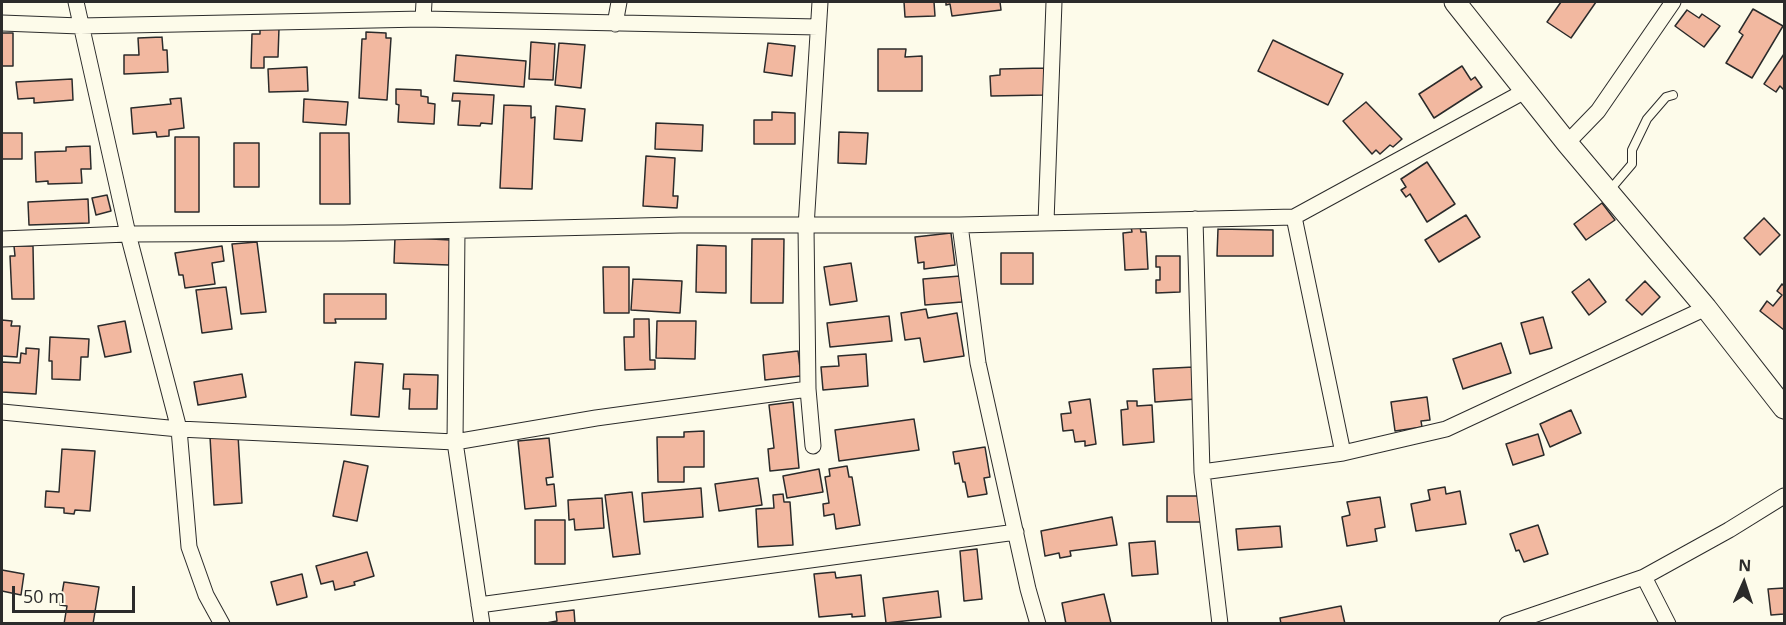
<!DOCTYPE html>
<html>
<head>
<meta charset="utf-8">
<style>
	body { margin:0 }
	#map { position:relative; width:1786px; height:625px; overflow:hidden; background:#fdfbea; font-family:"Open Sans",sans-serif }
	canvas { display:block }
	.frame { position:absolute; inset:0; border:3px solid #2b2b2b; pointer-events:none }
	.north { position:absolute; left:1714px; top:553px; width:60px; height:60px; -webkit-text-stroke:4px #fdfbea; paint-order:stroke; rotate:3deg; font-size:16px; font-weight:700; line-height:24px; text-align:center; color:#2b2b2b }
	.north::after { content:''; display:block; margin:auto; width:21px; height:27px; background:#2b2b2b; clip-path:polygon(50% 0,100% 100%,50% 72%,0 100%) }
	.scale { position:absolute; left:12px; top:586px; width:123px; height:27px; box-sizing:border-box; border:3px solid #2b2b2b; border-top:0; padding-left:8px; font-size:18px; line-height:21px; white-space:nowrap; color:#2b2b2b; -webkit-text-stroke:4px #fdfbea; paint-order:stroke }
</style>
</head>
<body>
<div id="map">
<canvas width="1786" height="625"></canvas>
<div class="frame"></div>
<div class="north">N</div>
<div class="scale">50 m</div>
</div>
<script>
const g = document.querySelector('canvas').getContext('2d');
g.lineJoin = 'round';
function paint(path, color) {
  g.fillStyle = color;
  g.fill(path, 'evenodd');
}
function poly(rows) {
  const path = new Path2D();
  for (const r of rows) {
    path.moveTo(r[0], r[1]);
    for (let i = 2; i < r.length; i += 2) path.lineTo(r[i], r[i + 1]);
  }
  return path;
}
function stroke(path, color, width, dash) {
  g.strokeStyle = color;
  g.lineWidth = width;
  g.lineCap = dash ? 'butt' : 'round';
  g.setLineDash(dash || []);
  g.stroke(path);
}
const building = poly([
	[904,2,934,2,935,16,905,17,904,2],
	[946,2,1000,2,1001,10,952,16,950,4,946,5,946,2],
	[1561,2,1596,2,1571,38,1547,22,1561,2],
	[1753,9,1783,26,1752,78,1726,63,1743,35,1739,32,1753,9],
	[1687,10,1699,18,1702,14,1720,26,1704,47,1675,26,1687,10],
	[260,28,279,28,278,57,264,57,264,68,251,68,252,34,260,34,260,28],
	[366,32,386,33,386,38,391,38,387,100,359,98,362,39,366,39,366,32],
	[2,33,13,33,13,66,2,66,2,33],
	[162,37,163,50,167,50,168,72,124,74,124,55,139,55,138,38,162,37],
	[1273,40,1343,74,1328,105,1258,71,1273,40],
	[531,42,555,44,553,80,529,79,531,42],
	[559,43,585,45,581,88,555,85,559,43],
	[768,43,795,46,792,76,764,72,768,43],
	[878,49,906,49,905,57,922,56,922,91,878,91,878,49],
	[1784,54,1784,90,1780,86,1776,92,1764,84,1784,54],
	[456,55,526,61,524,87,454,81,456,55],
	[1462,66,1471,80,1475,77,1482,87,1434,118,1419,94,1462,66],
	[307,67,308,91,269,92,268,69,307,67],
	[1044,68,1045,95,991,96,990,76,1000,75,1000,69,1044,68],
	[72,79,73,100,34,103,34,98,18,99,16,82,72,79],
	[396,89,421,90,421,96,428,97,428,103,435,104,434,124,398,122,399,105,396,104,396,89],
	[453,93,494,95,492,124,481,123,480,126,458,125,460,101,452,101,453,93],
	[181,98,184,128,169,130,169,136,157,137,156,132,133,134,131,108,171,104,170,99,181,98],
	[304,99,348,102,346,125,303,122,304,99],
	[1366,102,1402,139,1393,147,1390,145,1380,154,1376,150,1372,154,1343,121,1366,102],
	[504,105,531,106,531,118,535,117,532,189,500,188,504,105],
	[556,106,585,109,582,141,554,139,556,106],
	[772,112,795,113,795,144,754,144,754,120,772,120,772,112],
	[656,123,703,125,702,151,655,149,656,123],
	[839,132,868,133,866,164,838,163,839,132],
	[2,133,22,133,22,159,2,159,2,133],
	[320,133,349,133,350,204,320,204,320,133],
	[175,137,199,137,199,212,175,212,175,137],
	[234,143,259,143,259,187,234,187,234,143],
	[90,146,91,169,81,169,82,183,48,184,48,181,36,182,35,152,66,151,66,147,90,146],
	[646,156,675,158,673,196,678,196,677,208,643,206,646,156],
	[1427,162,1455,204,1427,222,1410,194,1406,197,1401,190,1406,187,1401,179,1427,162],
	[107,195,111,211,96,215,92,198,107,195],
	[88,199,89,223,29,225,28,202,88,199],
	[1602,203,1615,220,1586,240,1574,224,1602,203],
	[1466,215,1480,237,1439,262,1425,240,1466,215],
	[1764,218,1780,235,1760,255,1744,238,1764,218],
	[1131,227,1140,227,1141,232,1146,232,1148,269,1125,270,1123,233,1132,232,1131,227],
	[1218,229,1273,230,1273,256,1217,256,1218,229],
	[951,233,955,265,924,269,924,262,918,263,915,237,951,233],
	[395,237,450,240,449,265,394,263,395,237],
	[752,239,784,239,783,303,751,303,752,239],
	[257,242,266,312,241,314,232,244,257,242],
	[697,245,726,246,726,293,696,292,697,245],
	[14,246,33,246,34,299,12,299,10,256,15,256,14,246],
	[222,246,224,261,212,263,215,284,185,288,183,275,179,275,175,253,222,246],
	[1001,253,1033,253,1033,284,1001,284,1001,253],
	[1156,256,1180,256,1180,292,1156,293,1156,280,1160,280,1160,267,1156,267,1156,256],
	[851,263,857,301,830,305,824,267,851,263],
	[603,267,629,267,629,313,604,313,603,267],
	[960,276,962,302,925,305,923,279,960,276],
	[633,279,682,281,680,313,631,310,633,279],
	[1589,279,1606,302,1589,315,1572,292,1589,279],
	[1645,281,1660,297,1642,315,1626,300,1645,281],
	[1782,284,1784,286,1784,330,1760,311,1767,301,1773,306,1782,295,1777,291,1782,284],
	[226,287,232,329,202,333,196,290,226,287],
	[324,294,386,294,386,319,335,319,336,323,324,323,324,294],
	[926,309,928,318,957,313,964,356,924,362,920,338,905,340,901,313,926,309],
	[889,316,892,341,830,347,827,323,889,316],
	[1543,317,1552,348,1530,354,1521,323,1543,317],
	[634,319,649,319,650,360,655,360,655,369,625,370,624,337,634,337,634,319],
	[2,320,12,321,11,326,20,326,17,357,2,356,2,320],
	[125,321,131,352,105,357,98,326,125,321],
	[657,321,696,321,695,359,656,358,657,321],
	[50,337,89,339,88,357,81,357,80,380,52,379,52,361,49,361,50,337],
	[1501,343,1511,373,1463,389,1453,359,1501,343],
	[26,348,39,349,36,394,2,392,2,362,20,363,21,353,26,354,26,348],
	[798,351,801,376,765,380,763,355,798,351],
	[866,354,868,386,823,390,821,367,839,366,838,356,866,354],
	[355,362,383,364,379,417,351,415,355,362],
	[1194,367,1196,399,1155,402,1153,369,1194,367],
	[242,374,246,397,198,405,194,382,242,374],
	[404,374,438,375,437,409,409,409,410,389,403,389,404,374],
	[1427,397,1430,420,1421,421,1422,427,1395,431,1391,402,1427,397],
	[1090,399,1096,444,1085,446,1085,441,1075,442,1073,430,1063,431,1061,414,1071,413,1069,402,1090,399],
	[1127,401,1137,401,1137,406,1152,405,1154,442,1123,445,1121,410,1128,409,1127,401],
	[793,402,799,468,770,471,768,449,774,448,769,405,793,402],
	[1571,410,1581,433,1550,447,1540,424,1571,410],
	[914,419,919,450,839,461,835,430,914,419],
	[704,431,704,467,684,467,684,482,658,482,657,437,684,437,684,432,704,431],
	[1538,434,1544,455,1513,465,1506,444,1538,434],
	[238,435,242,503,214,505,210,437,238,435],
	[549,438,553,477,546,478,547,485,554,484,556,506,525,509,518,441,549,438],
	[985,447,990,477,984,478,987,494,968,497,965,482,963,482,959,463,955,464,953,452,985,447],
	[62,449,95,451,90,511,75,510,74,514,64,513,64,508,45,507,46,491,59,492,62,449],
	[344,461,368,466,357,521,333,516,344,461],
	[847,466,849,477,852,477,860,525,836,529,834,514,824,516,823,504,829,503,825,477,830,476,829,469,847,466],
	[819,469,823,492,787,498,783,476,819,469],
	[758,478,762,505,719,511,715,484,758,478],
	[1445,487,1446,494,1460,491,1466,524,1416,531,1411,504,1430,500,1428,490,1445,487],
	[701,488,703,517,644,522,642,493,701,488],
	[632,492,640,554,613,557,605,495,632,492],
	[783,494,784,502,790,502,793,545,758,547,756,509,774,508,773,495,783,494],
	[1167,496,1205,496,1205,522,1167,522,1167,496],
	[1380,497,1385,527,1375,529,1377,541,1347,546,1342,517,1350,515,1347,502,1380,497],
	[602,498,604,528,575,530,574,519,569,520,568,500,602,498],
	[1112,517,1117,545,1070,551,1071,556,1060,558,1059,553,1045,556,1041,531,1112,517],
	[535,520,565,520,565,564,535,564,535,520],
	[1538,525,1548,554,1524,562,1519,550,1516,551,1510,534,1538,525],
	[1280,526,1282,547,1238,550,1236,529,1280,526],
	[1155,541,1158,574,1132,576,1129,543,1155,541],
	[977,549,982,599,964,601,960,551,977,549],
	[367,552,374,576,354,582,355,585,335,590,333,581,321,584,316,566,367,552],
	[2,570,24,574,21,595,2,591,2,570],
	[835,572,836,578,861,575,865,616,852,617,852,614,819,617,814,574,835,572],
	[302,574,307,597,277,605,271,582,302,574],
	[64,582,99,587,93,624,64,624,67,606,60,605,64,582],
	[1784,588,1784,614,1771,615,1768,589,1784,588],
	[938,591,941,617,886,623,883,598,938,591],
	[1104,594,1111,623,1066,624,1062,603,1104,594],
	[1341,606,1345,624,1281,624,1280,618,1341,606],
	[574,610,575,624,541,624,557,621,556,612,574,610]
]);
paint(building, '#f2b8a0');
stroke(building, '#2b2b2b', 1.5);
const lane = poly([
	[1609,191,1632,164,1632,150,1647,119,1666,97,1673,95]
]);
const street = poly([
	[76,2,128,234,179,429,189,547,206,595,222,624],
	[423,19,424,2],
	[2,23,80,26,423,19,818,27],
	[615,24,619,2],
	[1567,143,1598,111,1673,2],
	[1294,217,1343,453],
	[1195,219,1202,472,1220,624],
	[1046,222,1054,2],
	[960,225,978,363,1028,589,1038,624],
	[457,231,455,442,482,624],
	[2,239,128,234,344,233,680,225,960,225,1294,217,1525,91],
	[2,412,179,429,455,442,596,418,808,389],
	[813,446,808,389,806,227,820,2],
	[1202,472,1343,453,1446,429,1706,308],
	[1644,577,1668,624],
	[479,605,1016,532],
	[1507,624,1644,577,1729,530,1784,496]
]);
const secondary = poly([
	[1455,2,1567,143,1706,308,1784,408]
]);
stroke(lane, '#2b2b2b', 10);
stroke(street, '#2b2b2b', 17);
stroke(secondary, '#2b2b2b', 23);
stroke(lane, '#fdfbea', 8);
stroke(street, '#fdfbea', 15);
stroke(secondary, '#fdfbea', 21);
</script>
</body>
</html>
